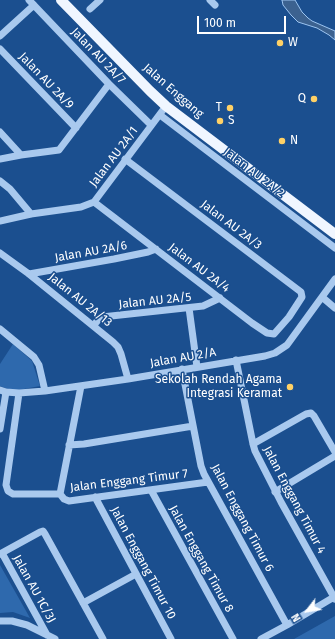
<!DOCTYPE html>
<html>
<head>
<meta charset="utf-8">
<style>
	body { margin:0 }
	#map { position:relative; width:335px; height:639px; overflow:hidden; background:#1b4f8f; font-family:"Fira Sans",sans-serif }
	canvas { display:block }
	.north { position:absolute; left:287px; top:591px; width:40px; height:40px; -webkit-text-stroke:3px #1b4f8f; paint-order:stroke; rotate:239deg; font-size:11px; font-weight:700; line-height:16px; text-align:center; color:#fff }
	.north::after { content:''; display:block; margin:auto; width:14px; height:18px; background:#fff; clip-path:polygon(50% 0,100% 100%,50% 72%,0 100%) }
	.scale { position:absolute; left:197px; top:16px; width:89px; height:18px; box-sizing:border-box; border:2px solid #fff; border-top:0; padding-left:5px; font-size:12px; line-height:14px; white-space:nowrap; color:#fff; -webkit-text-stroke:3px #1b4f8f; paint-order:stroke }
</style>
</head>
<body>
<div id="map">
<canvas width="335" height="639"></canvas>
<div class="north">N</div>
<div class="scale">100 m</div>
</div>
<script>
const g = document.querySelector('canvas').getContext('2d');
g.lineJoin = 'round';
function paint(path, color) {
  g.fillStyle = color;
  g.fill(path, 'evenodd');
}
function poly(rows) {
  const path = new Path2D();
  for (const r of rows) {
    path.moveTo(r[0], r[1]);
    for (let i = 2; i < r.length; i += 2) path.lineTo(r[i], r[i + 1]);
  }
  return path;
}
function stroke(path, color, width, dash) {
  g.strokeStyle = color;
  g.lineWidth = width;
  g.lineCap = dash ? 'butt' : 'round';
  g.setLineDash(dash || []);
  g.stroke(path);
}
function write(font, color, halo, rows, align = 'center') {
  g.font = font + ' "Fira Sans",sans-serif';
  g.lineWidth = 3;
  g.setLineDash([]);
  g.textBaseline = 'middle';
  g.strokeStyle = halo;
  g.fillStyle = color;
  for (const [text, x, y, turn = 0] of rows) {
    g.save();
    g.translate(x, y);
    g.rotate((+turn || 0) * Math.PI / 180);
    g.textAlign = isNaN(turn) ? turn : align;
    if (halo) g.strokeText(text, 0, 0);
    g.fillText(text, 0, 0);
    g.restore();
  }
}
paint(poly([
	[13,344,32,361,40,386,13,391,0,386,0,364],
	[0,565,30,618,13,612,0,613],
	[335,616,335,639,294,639]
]), '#2e69ad');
const water = poly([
	[282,0,295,0,302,12,308,18,312,21,335,31,335,40,329,35,317,28,298,22,291,15,283,5,282,0]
]);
paint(water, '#3c6290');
stroke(water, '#9cc4f0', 1);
stroke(poly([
	[29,0,109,84,151,125],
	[210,0,215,5],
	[90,9,100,0],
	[0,36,34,5],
	[0,49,76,128],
	[160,115,335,248],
	[0,132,21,155],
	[0,159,21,155,59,150,109,84],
	[0,181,10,189,31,214],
	[94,202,252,323,267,333,274,334,289,317,302,297,301,292,125,159],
	[0,221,31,214,81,207,94,202,166,106],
	[0,253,29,274,113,342,118,347,121,354,128,379],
	[29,274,114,259,148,252,156,249],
	[322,297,335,308],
	[189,308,197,367],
	[94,325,98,320,102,317,203,306,220,298],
	[0,329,34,357,39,365,45,391],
	[236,360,253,444,255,451,281,502,335,599],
	[182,369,201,466,204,474,287,625],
	[0,390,6,392,19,393,45,391,128,379,265,356,275,353,287,345,335,279],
	[19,393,6,485,8,491,13,494,60,494,64,499,69,501,208,482],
	[0,429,6,392],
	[253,444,306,414,311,413,314,416,335,452],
	[69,445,84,444,193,426],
	[151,490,233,639],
	[275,492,335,456],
	[60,494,81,386],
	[95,497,171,639],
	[2,553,47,635],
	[0,554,40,532,43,531,45,534,103,639],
	[83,603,136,574],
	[0,621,12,621,27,625,55,639],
	[261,639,287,625,334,597]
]), '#a9c9ee', 7);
stroke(poly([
	[61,0,150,91,166,106,335,234]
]), '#f0f6ff', 10);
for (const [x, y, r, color] of [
	[280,43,4,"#ffd166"],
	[314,99,4,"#ffd166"],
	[230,108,4,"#ffd166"],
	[220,121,4,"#ffd166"],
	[282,141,4,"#ffd166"],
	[290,387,4,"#ffd166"]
]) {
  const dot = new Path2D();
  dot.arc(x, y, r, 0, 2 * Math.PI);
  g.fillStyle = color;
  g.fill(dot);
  stroke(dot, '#1b4f8f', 1.5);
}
write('12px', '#fff', '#1b4f8f', [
	["W",288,43],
	["Q",306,99,"right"],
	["T",222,108,"right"],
	["S",228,121],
	["N",290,141],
	["Sekolah Rendah Agama",282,380,"right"],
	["Integrasi Keramat",282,394,"right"]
], 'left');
write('12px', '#fff', '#1b4f8f', [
	["Jalan AU 2A/7",98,56,46],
	["Jalan AU 2A/9",46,81,46],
	["Jalan Enggang",173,91,41],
	["Jalan AU 2A/1",114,157,-53],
	["Jalan AU 2A/2",254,173,37],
	["Jalan AU 2A/3",231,225,37],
	["Jalan AU 2A/6",91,252,-10],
	["Jalan AU 2A/4",199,268,37],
	["Jalan AU 2A/13",80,300,39],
	["Jalan AU 2A/5",155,301,-6],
	["Jalan AU 2/A",183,358,-10],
	["Jalan Enggang Timur 7",129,481,-7],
	["Jalan Enggang Timur 4",294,500,62],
	["Jalan Enggang Timur 6",242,518,62],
	["Jalan Enggang Timur 8",201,559,61],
	["Jalan Enggang Timur 10",143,563,62],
	["Jalan AU 1C/3J",34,589,61]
]);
</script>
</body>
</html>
